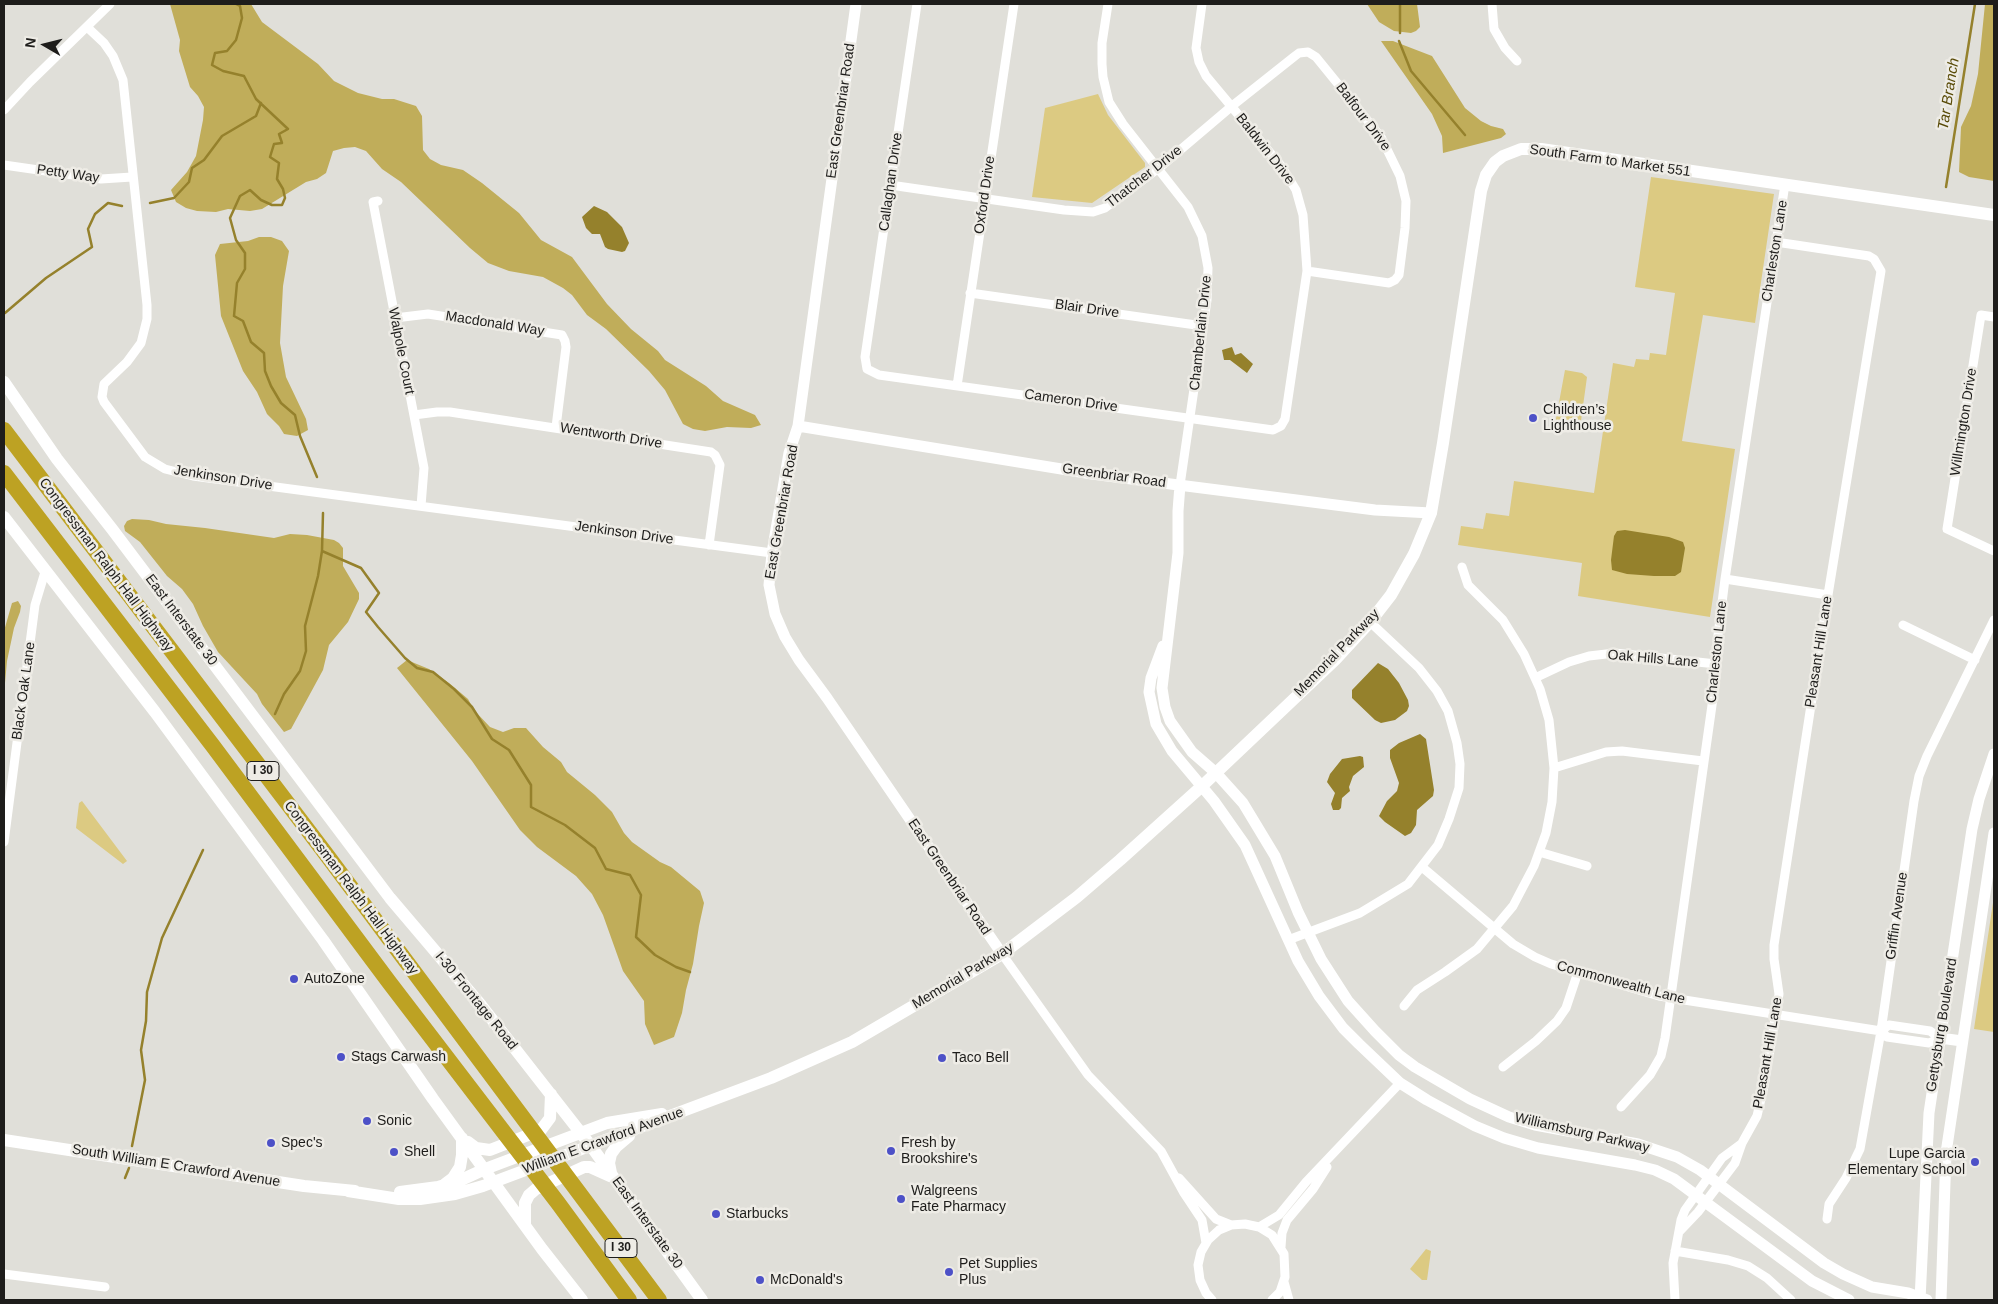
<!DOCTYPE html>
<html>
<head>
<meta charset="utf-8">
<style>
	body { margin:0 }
	#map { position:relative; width:1998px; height:1304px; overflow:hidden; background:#e0dfd9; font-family:Arial,sans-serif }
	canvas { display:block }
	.frame { position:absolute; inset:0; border:5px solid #1e1d1b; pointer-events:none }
	.north { position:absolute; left:20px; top:20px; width:50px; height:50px; -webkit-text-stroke:4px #eeece6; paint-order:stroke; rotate:278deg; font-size:14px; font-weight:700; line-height:20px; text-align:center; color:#1e1d1b }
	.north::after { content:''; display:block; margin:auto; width:18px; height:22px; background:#1e1d1b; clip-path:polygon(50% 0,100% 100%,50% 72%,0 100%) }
</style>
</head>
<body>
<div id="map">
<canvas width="1998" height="1304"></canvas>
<div class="frame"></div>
<div class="north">N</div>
</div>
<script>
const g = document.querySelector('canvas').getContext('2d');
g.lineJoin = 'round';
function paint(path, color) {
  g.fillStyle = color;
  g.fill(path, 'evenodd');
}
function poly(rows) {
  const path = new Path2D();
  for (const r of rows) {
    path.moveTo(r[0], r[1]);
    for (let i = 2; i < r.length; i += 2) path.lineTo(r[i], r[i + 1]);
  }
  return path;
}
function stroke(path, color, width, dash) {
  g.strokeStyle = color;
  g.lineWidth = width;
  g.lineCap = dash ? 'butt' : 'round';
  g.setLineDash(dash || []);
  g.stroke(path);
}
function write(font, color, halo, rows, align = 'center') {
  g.font = font + ' Arial,sans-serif';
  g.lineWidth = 5;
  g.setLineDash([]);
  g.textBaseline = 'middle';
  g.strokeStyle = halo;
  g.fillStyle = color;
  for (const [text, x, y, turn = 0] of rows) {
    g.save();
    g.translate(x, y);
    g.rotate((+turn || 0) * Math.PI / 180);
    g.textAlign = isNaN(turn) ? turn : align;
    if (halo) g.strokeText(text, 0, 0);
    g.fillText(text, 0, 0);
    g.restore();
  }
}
paint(poly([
	[1098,94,1108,115,1145,163,1145,167,1092,203,1032,197,1045,108],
	[1651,177,1774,194,1755,323,1703,315,1682,441,1735,449,1710,617,1578,596,1582,563,1458,545,1461,526,1483,529,1486,513,1509,516,1514,481,1594,493,1613,363,1634,367,1636,359,1649,360,1650,353,1666,355,1675,293,1635,287],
	[1565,370,1582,373,1587,377,1580,428,1555,424],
	[82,801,127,861,123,864,76,828,79,803],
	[1994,896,1994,1032,1974,1029],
	[1426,1249,1431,1251,1427,1280,1422,1280,1410,1269]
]), '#dcca82');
paint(poly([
	[170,4,251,4,262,22,318,64,334,81,358,93,382,99,394,99,416,106,422,116,423,150,430,159,441,165,463,170,482,183,519,213,541,240,572,257,607,304,631,329,658,351,665,360,706,386,723,401,755,415,761,425,751,428,727,427,705,431,693,429,683,424,665,390,649,371,606,329,587,315,572,295,563,288,543,277,509,271,488,263,470,248,401,182,382,169,366,151,355,147,344,148,333,151,326,173,317,179,306,182,262,209,250,211,228,209,216,212,197,211,186,208,176,202,171,190,187,172,196,156,203,120,204,107,198,96,190,87,179,51,180,40],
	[1367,4,1417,4,1420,27,1416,31,1411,33,1394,31,1379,22],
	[1985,4,1994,4,1994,181,1969,177,1959,172,1961,127,1971,106,1978,74],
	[1381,41,1393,41,1432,56,1465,108,1481,121,1491,126,1503,129,1506,134,1501,138,1443,153,1442,136,1432,114],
	[259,237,271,237,282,241,289,251,283,286,280,343,286,377,306,419,308,430,297,436,284,434,279,426,267,414,257,392,243,371,221,316,215,255,220,244,248,241],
	[132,519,149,520,166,524,205,528,274,538,290,534,307,535,334,540,339,543,343,548,343,566,359,593,359,599,348,622,329,645,323,670,291,729,284,732,262,704,257,694,218,652,203,626,193,604,182,589,167,576,140,542,125,531,124,526,127,521],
	[18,601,21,606,20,612,14,628,7,661,4,694,4,631,12,603],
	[407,660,429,669,449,683,468,699,474,710,490,727,503,732,514,728,526,728,543,747,561,762,567,772,595,795,612,812,624,833,632,842,660,862,671,867,700,891,704,903,699,926,693,964,686,990,682,1013,674,1037,654,1045,645,1024,644,1001,623,971,603,915,592,894,576,876,537,847,520,830,472,761,397,668]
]), '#c0ad5a');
paint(poly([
	[594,206,607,212,622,227,629,243,625,251,622,252,608,249,605,247,600,234,592,234,586,228,582,217],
	[1232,347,1235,355,1241,353,1253,364,1247,373,1230,360,1224,360,1222,350],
	[1625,530,1669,537,1683,542,1685,548,1681,572,1675,576,1654,576,1627,574,1612,570,1611,560,1614,536,1617,531],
	[1378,663,1388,669,1399,683,1408,700,1409,706,1407,711,1395,720,1381,723,1375,720,1352,698,1352,690],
	[1420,734,1426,739,1434,790,1433,796,1417,810,1416,825,1411,833,1405,836,1385,822,1379,816,1387,801,1397,791,1399,783,1390,758,1390,750,1399,743],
	[1360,756,1363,757,1364,767,1353,776,1349,787,1350,791,1342,798,1341,808,1339,810,1333,810,1331,804,1335,793,1327,782,1330,774,1342,759]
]), '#95812c');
stroke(poly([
	[236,4,240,6,242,18,236,40,227,51,215,53,212,65,223,71,244,76,256,99,288,129,279,134,282,143,274,144,270,157,279,163,277,179,283,189,285,198,282,205,272,205,261,200,250,190,240,196,230,218,236,240,245,253,245,269,237,283,234,316,243,321,251,342,264,353,265,371,271,386,281,403,295,415,300,436,317,477],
	[1400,33,1400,4],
	[1399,41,1411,71,1465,135],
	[1946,187,1975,4],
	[150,203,174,198,189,182,192,168,204,160,222,136,256,116,261,103],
	[5,313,46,278,92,247,88,229,95,214,108,203,122,206],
	[323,513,322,551,361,568,379,593,366,612,378,627,405,658,417,668,433,672,454,689,472,707,492,739,509,750,531,785,531,807,565,825,595,848,606,869,630,875,641,895,636,937,655,955,676,967,690,972],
	[275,714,284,694,300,671,306,651,305,626,318,576,322,551],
	[132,1146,145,1080,141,1050,146,1021,147,992,162,938,203,850],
	[125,1178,129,1168]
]), '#95812c', 2.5);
stroke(poly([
	[917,4,865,357,867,369,879,375,1273,430,1281,426,1285,419,1307,271,1303,215,1296,190,1282,167,1206,76,1199,62,1196,48,1202,4],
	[1108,4,1102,43,1102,64,1103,77,1109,102,1123,124,1188,207,1202,236,1208,268,1207,300,1180,485],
	[1492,4,1494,29,1505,48,1517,61],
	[87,27,104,43,113,56,123,80,147,305,147,319,141,343,127,362,104,384,102,397,104,402,145,457,165,469,193,476,772,553],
	[4,110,30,82,110,4],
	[4,165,101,179,132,177],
	[890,185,1064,210,1093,212,1105,208,1159,168,1232,106,1295,56,1299,53,1308,52,1316,57,1381,137,1400,176,1406,201,1405,228,1399,275,1395,280,1389,283,1307,271],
	[378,201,373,202,424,468,421,506],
	[970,293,1203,326],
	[1994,317,1981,315,1947,529,1994,551],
	[395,318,428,314,562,335,565,341,566,347,556,427],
	[957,386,1014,4],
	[414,415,437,412,450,412,711,452,715,455,720,465,709,545],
	[1725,579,1828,595],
	[1903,625,1975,660],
	[1535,678,1569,662,1589,656,1615,653,1716,664],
	[1554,768,1606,752,1622,751,1703,761],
	[4,842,35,605,45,572],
	[1539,852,1587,866],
	[1422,867,1513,944,1535,957,1551,964,1659,996,1881,1031,1887,1037,1929,1043,1940,1038,1930,1031,1889,1025,1881,1031],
	[1288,940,1360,913,1408,884,1438,845,1449,819,1459,788,1460,764,1457,743,1448,711,1437,691,1419,668,1370,622],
	[1002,954,1088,1075,1161,1151,1184,1193,1202,1220,1206,1243],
	[1404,1006,1417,990,1445,972,1477,949,1513,906,1534,866,1546,833,1552,802,1554,768,1549,720,1540,689,1524,654,1503,620,1468,585,1462,567],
	[1503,1067,1536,1041,1557,1021,1566,1008,1578,972],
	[1621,1107,1650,1075,1661,1056,1665,1038,1715,684,1718,635,1725,579,1785,184],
	[1179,1178,1216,1219,1231,1225],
	[1827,1219,1829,1204,1846,1178,1860,1149,1881,1031,1914,801,1919,776,1927,756,1994,620],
	[1259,1227,1279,1215,1306,1182,1400,1083],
	[1679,1232,1698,1212,1735,1163,1742,1143,1757,1116,1764,1086,1779,994,1774,959,1774,945,1828,595,1881,271,1874,259,1869,256,1776,242],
	[1281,1247,1282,1233,1287,1220,1313,1189,1327,1167],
	[1675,1251,1728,1260,1748,1266,1767,1278,1791,1300],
	[4,1274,105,1287],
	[1284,1282,1289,1300],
	[1212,1300,1206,1293,1200,1280,1198,1265,1201,1252,1208,1240,1219,1230,1231,1225,1245,1224,1259,1227,1272,1235,1284,1254,1285,1277,1280,1292,1272,1300],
	[1675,1300,1673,1263,1681,1220,1685,1210,1722,1158,1741,1144]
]), '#fff', 9);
stroke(poly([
	[856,4,798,426,789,453,772,553,769,585,775,614,785,637,799,660,827,698,1002,954],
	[798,426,1092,474,1375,510,1431,513],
	[1180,485,1178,511,1178,553,1162,688,1165,707,1170,721,1192,752,1216,773,1243,803,1275,856,1298,912,1321,959,1348,1001,1375,1031,1399,1055,1415,1067,1470,1099,1509,1117,1535,1125,1638,1144,1677,1157,1700,1170,1824,1263,1843,1274,1872,1287,1908,1293,1927,1300],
	[1163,646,1151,678,1149,692,1156,724,1172,751,1214,801,1245,845,1298,961,1319,996,1343,1028,1359,1044,1400,1083,1427,1100,1475,1126,1504,1138,1538,1148,1635,1165,1655,1170,1674,1179,1812,1281,1849,1300],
	[1940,1038,1962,1041],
	[1920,1300,1929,1113,1972,829,1979,799,1994,754],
	[1941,1300,1946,1153,1994,833]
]), '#fff', 11);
stroke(poly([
	[4,382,57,459,112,529,390,898,480,1004,591,1146,702,1300],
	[4,517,155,712,323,940,433,1099,542,1249,582,1300],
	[4,1140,304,1186,355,1191],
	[468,1142,476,1148,490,1150,541,1130,550,1118,551,1094],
	[611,1173,609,1163,611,1154,616,1147,629,1136],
	[445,1184,453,1178,460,1167,462,1155,462,1138],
	[348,1191,399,1199,420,1199,455,1194,483,1186,771,1078,852,1042,1002,954,1077,897,1120,860,1201,787,1335,660,1370,622,1391,595,1414,554,1431,513,1443,443,1481,191,1486,175,1495,162,1503,156,1521,149,1541,149,1994,215],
	[400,1192,438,1187,461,1180,485,1169,607,1123,662,1114],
	[525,1225,525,1203,529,1195,536,1189,584,1167,590,1167,610,1176]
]), '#fff', 12);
stroke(poly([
	[4,430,326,854,659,1300],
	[4,473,213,746,389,982,558,1203,629,1300]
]), '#bda223', 16);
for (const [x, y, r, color] of [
	[1533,418,5,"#4d51c7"],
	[294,979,5,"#4d51c7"],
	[341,1057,5,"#4d51c7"],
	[942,1058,5,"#4d51c7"],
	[367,1121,5,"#4d51c7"],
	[271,1143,5,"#4d51c7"],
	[891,1151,5,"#4d51c7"],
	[394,1152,5,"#4d51c7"],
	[1975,1162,5,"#4d51c7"],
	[901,1199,5,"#4d51c7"],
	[716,1214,5,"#4d51c7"],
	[949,1272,5,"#4d51c7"],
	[760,1280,5,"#4d51c7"]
]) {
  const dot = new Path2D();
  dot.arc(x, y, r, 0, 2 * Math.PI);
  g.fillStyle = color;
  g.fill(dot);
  stroke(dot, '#eeece6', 2);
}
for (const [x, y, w] of [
	[263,771,32],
	[621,1248,32]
]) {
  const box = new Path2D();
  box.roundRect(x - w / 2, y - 9.5, w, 19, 4);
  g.fillStyle = '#eeece6';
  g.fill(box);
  stroke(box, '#1e1d1b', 1);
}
write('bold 12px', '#1e1d1b', null, [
	["I 30",263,771],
	["I 30",621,1248]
]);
write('14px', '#1e1d1b', '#eeece6', [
	["East Greenbriar Road",841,111,-82],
	["Balfour Drive",1363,117,53],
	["Baldwin Drive",1265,149,52],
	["South Farm to Market 551",1610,161,8],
	["Petty Way",68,174,8],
	["Thatcher Drive",1144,177,-38],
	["Callaghan Drive",891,182,-82],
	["Oxford Drive",985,195,-82],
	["Charleston Lane",1775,251,-81],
	["Blair Drive",1087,309,8],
	["Macdonald Way",495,324,9],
	["Chamberlain Drive",1201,333,-84],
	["Walpole Court",401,351,79],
	["Cameron Drive",1071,401,8],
	["Willmington Drive",1964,422,-81],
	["Wentworth Drive",611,436,9],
	["Greenbriar Road",1114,476,8],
	["Jenkinson Drive",223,478,9],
	["East Greenbriar Road",782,512,-80],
	["Jenkinson Drive",624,533,8],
	["Congressman Ralph Hall Highway",106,565,53],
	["East Interstate 30",181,620,53],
	["Charleston Lane",1717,652,-84],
	["Pleasant Hill Lane",1819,652,-81],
	["Memorial Parkway",1337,653,-46],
	["Oak Hills Lane",1653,659,5],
	["Black Oak Lane",24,691,-82],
	["East Greenbriar Road",949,877,56],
	["Congressman Ralph Hall Highway",351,888,53],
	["Griffin Avenue",1897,916,-82],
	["Memorial Parkway",963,976,-31],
	["Commonwealth Lane",1621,983,15],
	["I-30 Frontage Road",476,1001,51],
	["Gettysburg Boulevard",1942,1025,-81],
	["Pleasant Hill Lane",1768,1053,-80],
	["Williamsburg Parkway",1582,1133,13],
	["William E Crawford Avenue",603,1141,-20],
	["South William E Crawford Avenue",176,1166,9],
	["East Interstate 30",647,1223,54]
]);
write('14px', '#1e1d1b', '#eeece6', [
	["Children’s",1543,410],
	["Lighthouse",1543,426],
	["AutoZone",304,979],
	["Stags Carwash",351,1057],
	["Taco Bell",952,1058],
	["Sonic",377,1121],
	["Spec's",281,1143],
	["Fresh by",901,1143],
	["Brookshire's",901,1159],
	["Shell",404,1152],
	["Lupe Garcia",1965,1154,"right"],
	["Elementary School",1965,1170,"right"],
	["Walgreens",911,1191],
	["Fate Pharmacy",911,1207],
	["Starbucks",726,1214],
	["Pet Supplies",959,1264],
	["Plus",959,1280],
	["McDonald's",770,1280]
], 'left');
write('italic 15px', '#594b08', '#eeece6', [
	["Tar Branch",1949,94,-81]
]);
</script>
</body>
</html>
